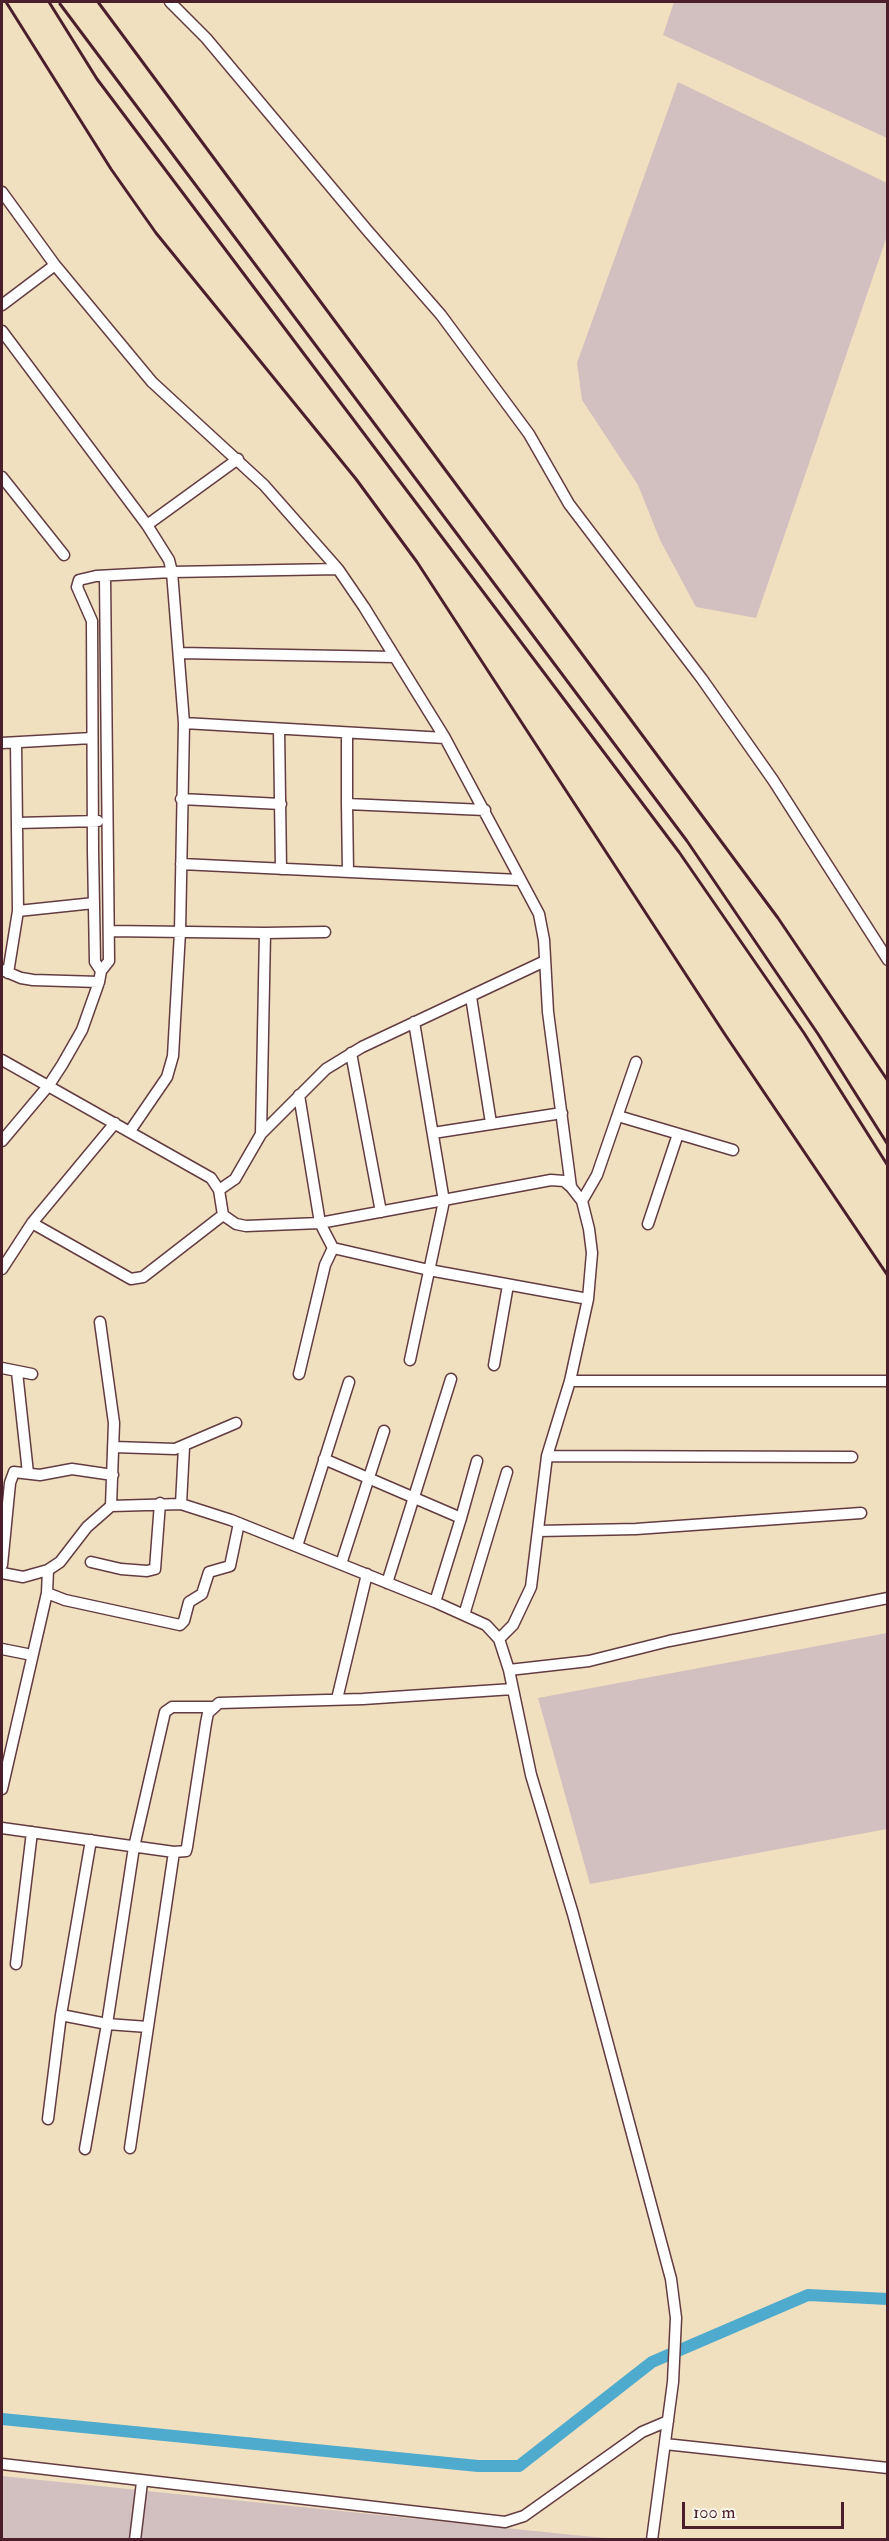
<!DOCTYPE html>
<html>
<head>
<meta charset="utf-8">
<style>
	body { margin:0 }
	#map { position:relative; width:889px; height:2541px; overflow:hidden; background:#f1e0c0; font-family:"IM FELL Double Pica",serif }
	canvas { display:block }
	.frame { position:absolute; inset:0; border:3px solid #4a1f2b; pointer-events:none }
	.scale { position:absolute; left:682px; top:2502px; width:162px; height:27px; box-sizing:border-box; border:3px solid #4a1f2b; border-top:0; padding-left:8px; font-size:18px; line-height:21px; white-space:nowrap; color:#4a1f2b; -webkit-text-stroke:4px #fbf7ec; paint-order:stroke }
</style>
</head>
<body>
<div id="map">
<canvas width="889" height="2541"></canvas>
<div class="frame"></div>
<div class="scale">100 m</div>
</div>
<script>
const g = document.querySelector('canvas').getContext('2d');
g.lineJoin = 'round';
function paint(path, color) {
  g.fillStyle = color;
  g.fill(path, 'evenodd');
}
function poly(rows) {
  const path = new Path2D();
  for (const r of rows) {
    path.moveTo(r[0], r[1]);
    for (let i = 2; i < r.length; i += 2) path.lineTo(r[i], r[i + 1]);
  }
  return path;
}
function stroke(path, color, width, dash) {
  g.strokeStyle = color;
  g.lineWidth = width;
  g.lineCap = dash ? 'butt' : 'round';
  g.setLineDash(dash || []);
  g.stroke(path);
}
paint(poly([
	[674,2,887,2,887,138,663,35],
	[678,82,887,183,887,236,756,618,696,607,660,540,638,485,582,400,577,363],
	[887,1633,887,1829,590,1884,538,1698],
	[2,2476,583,2536,621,2539,2,2539]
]), '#d2bfbf');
stroke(poly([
	[2,2419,478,2466,519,2466,652,2362,808,2295,888,2299]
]), '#4fabcd', 12);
const minor = poly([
	[170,2,206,38,367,230,441,315,529,434,569,504,702,679,773,780,888,960],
	[2,192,55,265,152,382,264,485,338,569],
	[2,305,55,265],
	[2,331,147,525,169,560,172,572,184,723,180,932,173,1056,167,1077,130,1131],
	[2,477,64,555],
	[147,525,238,459],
	[179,653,395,657],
	[184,723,445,738],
	[279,729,281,869],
	[347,734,347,804,485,810],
	[2,743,92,738],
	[181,799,281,804],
	[347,804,348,872],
	[17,823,98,821],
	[181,864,519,880],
	[18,911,94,903],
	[109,931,265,933,261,1134],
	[265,933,325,932],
	[2,970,21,978,33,980,99,982],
	[101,971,109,961,105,576],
	[8,973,18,911,16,743],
	[471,997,491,1123],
	[351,1053,381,1212],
	[2,1060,211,1178,219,1190,223,1215,236,1224,246,1226,320,1223,551,1180,564,1181,571,1187,582,1201,589,1229,592,1253,588,1299,570,1381,547,1456,531,1587,513,1625,499,1639],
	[299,1095,320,1223,333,1248,429,1270,588,1299],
	[618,1116,733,1150],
	[433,1133,562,1113],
	[2,1141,49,1085,62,1065,82,1030,99,982,101,971,95,962,93,851,92,621,77,587,79,580,96,576,172,572,338,569,364,607,445,738,539,914,544,940,548,1012,571,1187],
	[219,1190,235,1179,261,1134,326,1069,362,1047,545,961],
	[582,1201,597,1175,636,1062],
	[32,1223,131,1279,143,1277,223,1215],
	[648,1224,678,1134],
	[2,1269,32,1223,115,1123],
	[100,1322,114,1423,111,1506],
	[410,1360,444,1201,414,1022],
	[494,1365,508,1285],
	[2,1368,32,1374],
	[17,1372,28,1473],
	[299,1374,325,1265,333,1248],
	[570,1381,888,1381],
	[114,1447,175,1449,236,1423],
	[547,1456,852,1457],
	[324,1459,461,1518,435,1602],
	[181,1504,184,1447],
	[461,1518,477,1461],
	[538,1531,636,1529,861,1513],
	[297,1546,349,1382],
	[91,1562,121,1569,147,1571,155,1569,160,1503],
	[341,1564,384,1431],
	[2,1565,10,1483,14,1472,40,1475,72,1469,113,1475],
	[2,1573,23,1577,48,1570,60,1562,87,1527,111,1506,181,1504,231,1520,435,1602,486,1625,499,1639,509,1670,531,1775,573,1914,671,2279,676,2318,673,2382,652,2540],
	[387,1583,451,1379],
	[47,1593,65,1600,180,1625,184,1621,189,1602,202,1594,209,1572,230,1566,239,1523],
	[464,1615,507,1472],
	[2,1649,32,1655],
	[509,1670,589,1661,669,1641,888,1598],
	[337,1699,367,1574],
	[2,1789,47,1593,48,1570],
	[2,1828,174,1852,130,2148],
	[174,1852,186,1851,187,1847,206,1723,208,1713,219,1703,363,1699,513,1689],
	[16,1964,32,1832],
	[61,2015,107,2024,148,2027],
	[48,2119,61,2015,91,1840],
	[85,2149,107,2024,134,1847,165,1712,172,1707,213,1707],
	[665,2444,888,2468],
	[2,2464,505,2522,524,2516,642,2432,668,2421],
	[135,2540,142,2482]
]);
stroke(minor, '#633c41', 13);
stroke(minor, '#fff', 10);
stroke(poly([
	[6,2,111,169,156,233,356,479,417,562,724,1033,888,1276],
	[49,2,97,79,679,852,804,1033,888,1166],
	[98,2,778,918,888,1081],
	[60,4,687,841,818,1034,888,1145]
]), '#4a1f2b', 3);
</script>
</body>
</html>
